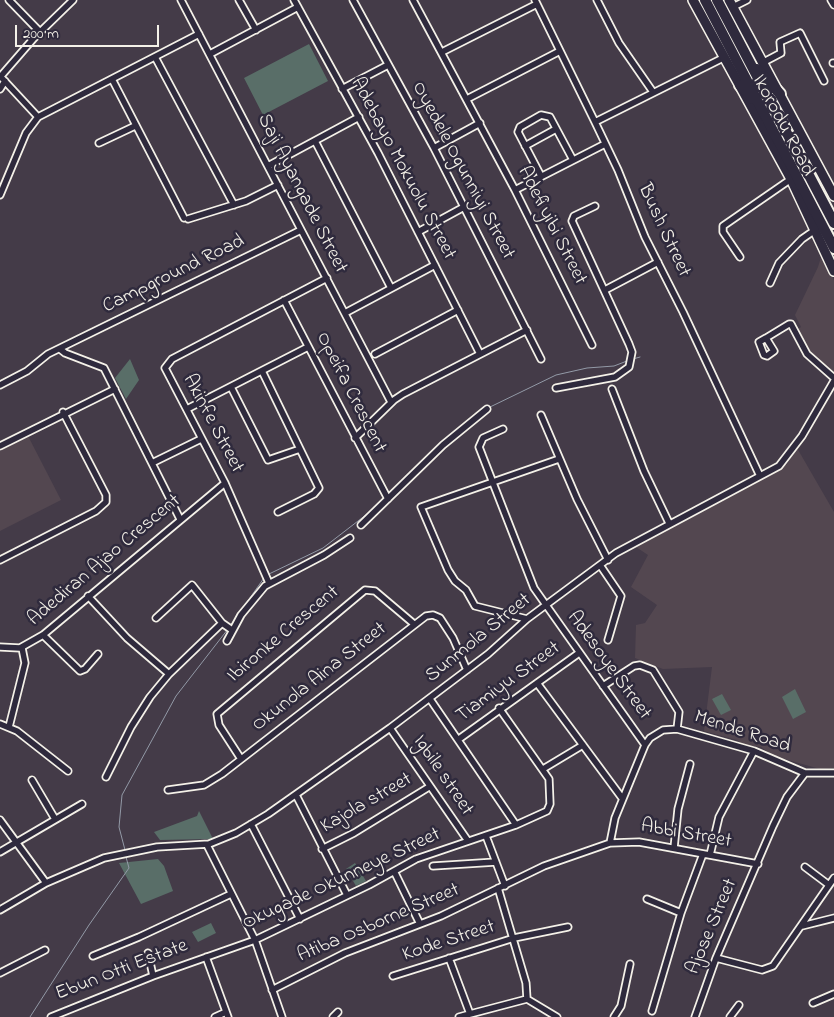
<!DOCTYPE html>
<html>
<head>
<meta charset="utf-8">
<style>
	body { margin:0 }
	#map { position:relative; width:834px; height:1017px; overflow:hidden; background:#443b48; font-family:"Indie Flower",sans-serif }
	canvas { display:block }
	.scale { position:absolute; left:15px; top:25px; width:144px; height:22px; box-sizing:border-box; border:2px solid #f4f1e8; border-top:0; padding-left:6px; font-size:15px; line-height:18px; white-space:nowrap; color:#f4f1e8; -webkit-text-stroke:4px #2f2a3d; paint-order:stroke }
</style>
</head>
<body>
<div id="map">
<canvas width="834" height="1017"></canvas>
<div class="scale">200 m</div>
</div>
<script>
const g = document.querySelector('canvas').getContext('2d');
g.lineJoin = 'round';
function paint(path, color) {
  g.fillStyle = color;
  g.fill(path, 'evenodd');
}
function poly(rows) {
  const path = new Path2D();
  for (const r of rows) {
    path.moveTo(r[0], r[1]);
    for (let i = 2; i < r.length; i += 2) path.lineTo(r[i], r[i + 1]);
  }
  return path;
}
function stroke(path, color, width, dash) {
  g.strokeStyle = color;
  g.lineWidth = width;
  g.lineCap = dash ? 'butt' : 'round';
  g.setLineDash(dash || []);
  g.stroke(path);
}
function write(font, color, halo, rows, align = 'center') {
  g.font = font + ' "Indie Flower",sans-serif';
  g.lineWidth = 5;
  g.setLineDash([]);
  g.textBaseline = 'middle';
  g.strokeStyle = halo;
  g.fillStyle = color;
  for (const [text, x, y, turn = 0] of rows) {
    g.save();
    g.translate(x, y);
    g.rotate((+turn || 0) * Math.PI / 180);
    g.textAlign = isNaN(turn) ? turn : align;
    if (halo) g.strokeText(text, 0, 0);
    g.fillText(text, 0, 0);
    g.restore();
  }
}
paint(poly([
	[822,254,834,280,834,372,832,374,809,352,798,329,801,327,795,315,818,267],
	[28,436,61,500,0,531,0,451],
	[797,448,834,512,834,768,820,769,795,762,772,755,761,747,743,745,737,740,704,731,712,667,663,669,635,658,636,625,645,623,657,605,631,587,648,555,633,545,787,464]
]), '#534750');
paint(poly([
	[309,44,328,81,263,115,244,78],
	[130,359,139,380,126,399,115,378],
	[795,689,806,712,793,719,782,697],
	[722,694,731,710,721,715,712,699],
	[199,811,213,839,160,840,154,832,197,816],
	[158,859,164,866,173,891,141,904,119,863],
	[355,863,366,881,356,886,346,869],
	[211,923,216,933,198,942,192,932]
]), '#596e68');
stroke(poly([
	[633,359,640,357],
	[488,408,556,375,587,368,614,366,627,361],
	[269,574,323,548,371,511],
	[230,626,264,578],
	[125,850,119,827,122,795,176,696,228,629],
	[30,1017,89,925,129,868,126,857]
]), '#939aa7', 1);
const street = poly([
	[9,0,40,32],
	[181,0,391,402],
	[239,0,256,30],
	[294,0,378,153,480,354],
	[353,0,434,148,541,359],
	[413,0,515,190,592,345],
	[535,0,595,122,618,170,645,237,683,312,760,476],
	[597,0,619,43,653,92],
	[831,0,834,5],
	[733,7,747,0],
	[442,52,537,4],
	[210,54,298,7],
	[155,57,234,205],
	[762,63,781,53,780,42,800,33,824,81],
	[833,63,834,63],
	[0,76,38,117],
	[1,76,34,38,73,0],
	[112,79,184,218],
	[0,89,5,81],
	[342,89,388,65],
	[467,99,560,51],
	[595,122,725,57],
	[315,141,391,288],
	[99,143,135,126],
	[525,146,556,129],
	[434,148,480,123],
	[268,166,359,117],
	[541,176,518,132,520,127,541,115,550,117,573,160],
	[515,190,605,144],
	[0,195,26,133,38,117,199,34],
	[188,219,246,201,278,185],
	[418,232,464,207],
	[740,257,723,232,723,226,791,179],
	[770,283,779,263,802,239,815,230],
	[605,290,658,262],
	[284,300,388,499],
	[345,313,435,265],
	[766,338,774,351,767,356,764,355,759,342,766,338,789,324,791,324,807,354,834,378],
	[60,349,65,353,104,368,180,519],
	[375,354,458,310],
	[262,371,319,488,314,494,278,512],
	[0,385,27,371,48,354,301,230],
	[231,387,268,460,300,449],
	[556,388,615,377,629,367,632,352,629,344,572,221,574,216,595,206],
	[612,389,644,471,669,523],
	[187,409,308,347],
	[541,415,577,499,608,560],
	[503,429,483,438,479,447,534,588,645,745],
	[355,438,394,400,403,394,527,330],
	[0,446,115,389],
	[152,463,201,439],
	[361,525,443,445,487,409],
	[0,560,96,511,106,502,106,495,63,412],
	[600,565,621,596,608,640],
	[269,583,225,483,165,368,172,359,327,278],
	[88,596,127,638,169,674],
	[156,618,192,585,222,623],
	[527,619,475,606,466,590,455,581,448,570,421,507,559,459],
	[43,635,80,671,85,669,98,654],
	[227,641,241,615,265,586,324,555,350,538],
	[0,647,20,648,43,635,225,483],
	[537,683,622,798],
	[603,686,634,666,640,665,653,670,679,712,677,729],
	[430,699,516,825],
	[0,724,17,731,68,771],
	[9,727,25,663,22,648],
	[390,728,468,841],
	[459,739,579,653],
	[241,759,219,725,217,714,365,590,375,591,414,624],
	[543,769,583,745],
	[106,777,131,727,150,697,169,674,222,623,232,630],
	[32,780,55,819],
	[168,790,204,785,222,774,426,616,433,615,440,618,453,638,467,670],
	[296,795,347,895],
	[0,820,46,883,104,858,157,847,209,844,236,833,268,814,390,728,488,654,527,619,616,553,779,466,802,436,834,381],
	[251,824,300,919],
	[486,836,505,886],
	[610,843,615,818,645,745,650,738,663,730,677,729,754,751,805,773,834,773],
	[207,845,255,940,282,1017],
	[674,848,678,809,690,764],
	[322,849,354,833,429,787],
	[0,852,82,804],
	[710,855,719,817,754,751],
	[433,866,496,862],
	[805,867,829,885],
	[394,871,420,924],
	[498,888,526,983,527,999],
	[647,899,681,913],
	[0,910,46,883],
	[802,926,834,918],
	[148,953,153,976],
	[93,956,139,937,231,894],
	[206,957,228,1017],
	[449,958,470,1014,527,999],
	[716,958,762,970,773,966,834,878],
	[0,973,45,950],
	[393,976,514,938,568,927],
	[272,990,345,953,441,916,544,866,610,843,639,842,758,864],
	[527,999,557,1017],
	[813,1003,834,994],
	[652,1011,681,913,703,854],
	[51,1017,153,976,255,940,369,885,416,859,516,825,547,811,550,804,549,779,499,708],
	[215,1017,226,1012],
	[333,1017,338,1012],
	[459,1017,470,1014],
	[614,1017,621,1006,630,964],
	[695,1017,716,958,773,826,787,797,805,773],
	[730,1017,739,1005]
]);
const primary = poly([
	[693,0,791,179,834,271],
	[729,0,834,196]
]);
const highway = poly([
	[705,0,834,248],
	[717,0,834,223],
	[757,69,780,94],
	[740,85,753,99]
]);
stroke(street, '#f4f1e8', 9);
stroke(primary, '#f4f1e8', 12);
stroke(highway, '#f4f1e8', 14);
stroke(street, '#2f2a3d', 5.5);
stroke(primary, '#2f2a3d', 9);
stroke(highway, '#2f2a3d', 10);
write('20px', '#f4f1e8', '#2f2a3d', [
	["Ikorodu Road",782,126,62],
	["Adebayo Mokuolu Street",402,169,62],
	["Oyedele Ogunniyi Street",462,171,62],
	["Saji Ayangade Street",301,194,63],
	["Adefiyibi Street",551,226,63],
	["Bush Street",663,231,65],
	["Campground Road",174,275,-26],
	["Opeifa Crescent",350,393,63],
	["Akinfe Street",212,424,62],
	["Adediran Ajao Crescent",105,561,-40],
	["Ibironke Crescent",284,635,-40],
	["Sunmola Street",479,639,-39],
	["Adesoye Street",608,666,54],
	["Okunola Aina Street",320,678,-38],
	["Tiamiyu Street",509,683,-36],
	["Mende Road",742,733,18],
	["Igbile street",442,776,56],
	["Kajola street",367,804,-30],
	["Abbi Street",686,835,10],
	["Okugade Okunneye Street",342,880,-25],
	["Atiba Osborne Street",379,924,-23],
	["Ajose Street",713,927,-67],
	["Kode Street",449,942,-18],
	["Ebun Otti Estate",122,971,-21]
]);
</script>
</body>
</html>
